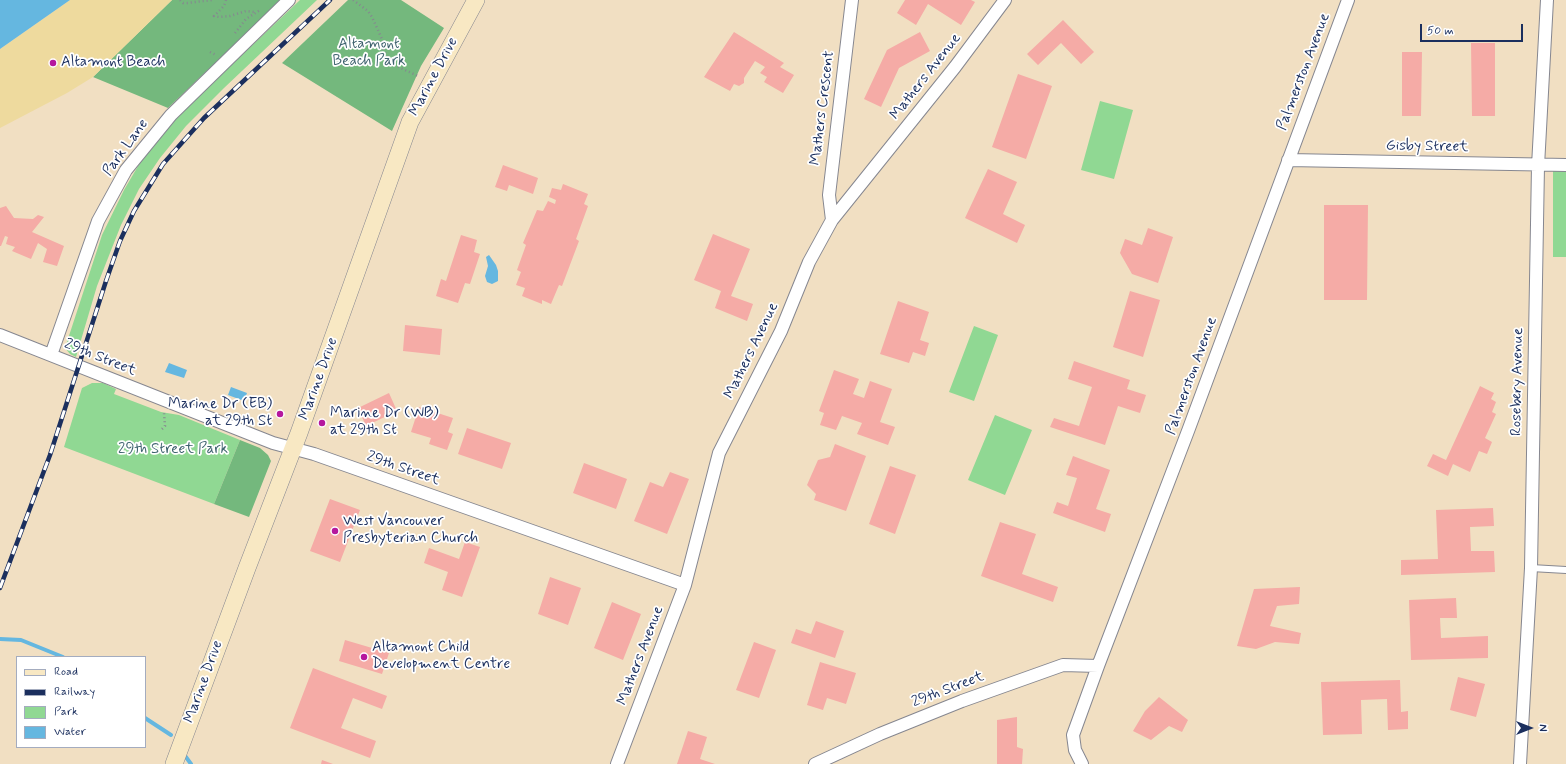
<!DOCTYPE html>
<html>
<head>
<meta charset="utf-8">
<style>
	body { margin:0 }
	#map { position:relative; width:1566px; height:764px; overflow:hidden; background:#f1dfc2; font-family:Mynerve,sans-serif }
	canvas { display:block }
	.legend { position:absolute; left:16px; top:656px; width:130px; height:92px; box-sizing:border-box; background:#fff; border:1px solid #a4acbf; margin:0; padding:5px 7px; list-style:none; font-size:12px; color:#1b2f5e }
	.legend li { display:flex; align-items:center; gap:8px; height:20px }
	.legend b { width:20px; border:1px solid #a4acbf }
	.north { position:absolute; left:1510px; top:708px; width:40px; height:40px; -webkit-text-stroke:3px #fff; paint-order:stroke; rotate:90deg; font-size:11px; font-weight:700; line-height:16px; text-align:center; color:#1b2f5e }
	.north::after { content:''; display:block; margin:auto; width:14px; height:18px; background:#1b2f5e; clip-path:polygon(50% 0,100% 100%,50% 72%,0 100%) }
	.scale { position:absolute; left:1420px; top:24px; width:103px; height:18px; box-sizing:border-box; border:2px solid #1b2f5e; border-top:0; padding-left:5px; font-size:12px; line-height:14px; white-space:nowrap; color:#1b2f5e; -webkit-text-stroke:3px #fff; paint-order:stroke }
</style>
</head>
<body>
<div id="map">
<canvas width="1566" height="764"></canvas>
<ul class="legend">
<li><b style="height:5px;background:#f8e8c3"></b>Road</li>
<li><b style="height:5px;background:#1b2f5e"></b>Railway</li>
<li><b style="height:11px;background:#90d893"></b>Park</li>
<li><b style="height:11px;background:#65b7e0"></b>Water</li>
</ul>
<div class="north">N</div>
<div class="scale">50 m</div>
</div>
<script>
const g = document.querySelector('canvas').getContext('2d');
g.lineJoin = 'round';
function paint(path, color) {
  g.fillStyle = color;
  g.fill(path, 'evenodd');
}
function poly(rows) {
  const path = new Path2D();
  for (const r of rows) {
    path.moveTo(r[0], r[1]);
    for (let i = 2; i < r.length; i += 2) path.lineTo(r[i], r[i + 1]);
  }
  return path;
}
function stroke(path, color, width, dash) {
  g.strokeStyle = color;
  g.lineWidth = width;
  g.lineCap = dash ? 'butt' : 'round';
  g.setLineDash(dash || []);
  g.stroke(path);
}
function write(font, color, halo, rows, align = 'center') {
  g.font = font + ' Mynerve,sans-serif';
  g.lineWidth = 3.5;
  g.setLineDash([]);
  g.textBaseline = 'middle';
  g.strokeStyle = halo;
  g.fillStyle = color;
  for (const [text, x, y, turn = 0] of rows) {
    g.save();
    g.translate(x, y);
    g.rotate((+turn || 0) * Math.PI / 180);
    g.textAlign = isNaN(turn) ? turn : align;
    if (halo) g.strokeText(text, 0, 0);
    g.fillText(text, 0, 0);
    g.restore();
  }
}
paint(poly([
	[300,0,317,0,224,88,186,126,160,158,139,189,121,225,97,286,76,357,70,354,65,348,102,235,124,190,141,161,173,120],
	[1100,101,1133,110,1114,179,1081,170],
	[1566,165,1566,257,1553,257,1553,166],
	[974,326,998,335,974,401,949,392],
	[92,383,103,383,116,389,114,394,161,412,179,415,240,440,214,504,64,447,82,388],
	[995,415,1032,430,1005,495,968,480]
]), '#90d893');
paint(poly([
	[172,0,281,0,168,108,93,77],
	[348,0,401,0,444,28,421,66,392,131,282,63],
	[240,440,260,448,268,455,271,461,249,517,214,504]
]), '#74b87d');
paint(poly([
	[70,0,172,0,93,77,67,93,0,128,0,49]
]), '#eeda9e');
paint(poly([
	[0,0,70,0,0,49],
	[489,255,496,265,498,271,498,281,492,284,487,282,485,276,488,266,486,257],
	[169,363,187,370,184,378,165,372],
	[231,387,247,393,244,401,228,395]
]), '#65b7e0');
stroke(poly([
	[0,639,21,640,63,657],
	[145,718,171,735],
	[183,753,191,764]
]), '#65b7e0', 4);
paint(poly([
	[905,0,971,0,975,2,961,25,928,4,916,25,897,13],
	[1063,20,1094,52,1081,64,1061,43,1038,65,1027,54],
	[734,32,784,63,780,67,794,75,783,93,764,82,767,77,760,73,765,67,755,61,744,78,744,83,739,86,734,84,730,91,704,77],
	[920,32,930,51,899,68,881,107,864,99,887,50],
	[1471,43,1495,43,1495,116,1472,116],
	[1402,52,1422,52,1421,116,1402,116],
	[1018,74,1052,86,1026,159,992,147],
	[503,165,538,178,533,194,509,185,507,191,495,187],
	[988,169,1017,182,1003,214,1025,225,1017,243,965,218],
	[563,184,588,194,584,204,588,206,576,239,579,241,562,286,559,285,551,304,542,300,542,304,522,296,525,288,516,285,521,272,517,270,526,245,523,243,537,210,543,211,548,201,555,204,556,200,549,197,552,188,561,190],
	[1324,205,1368,205,1367,300,1324,300],
	[6,206,14,218,33,219,38,215,44,217,32,232,64,246,57,266,43,262,47,249,38,243,31,259,12,251,15,247,6,244,8,237,5,236,1,246,0,246,0,208],
	[1148,228,1173,237,1158,283,1132,274,1120,253,1125,239,1142,245],
	[713,234,750,249,731,296,753,304,747,321,715,308,721,291,694,280],
	[461,235,477,240,474,252,480,254,470,284,465,283,458,303,436,296,441,279,446,281],
	[1130,291,1160,300,1143,357,1113,347],
	[898,301,929,312,920,340,929,343,925,356,913,352,909,363,880,354],
	[405,325,442,329,440,355,403,351],
	[1074,361,1130,380,1127,389,1146,395,1140,413,1118,406,1105,445,1050,427,1054,418,1079,426,1092,387,1068,379],
	[834,370,859,379,853,394,864,398,870,381,892,389,880,422,895,427,888,445,857,434,862,423,842,416,836,430,820,425,824,413,819,411],
	[1480,386,1494,393,1491,399,1496,402,1492,412,1496,414,1485,438,1492,442,1487,454,1479,451,1470,472,1453,464,1448,476,1427,466,1433,454,1446,460],
	[389,393,397,411,366,426,358,408],
	[419,407,453,418,448,432,453,434,447,450,429,444,431,438,411,432],
	[467,428,511,443,502,469,458,454],
	[835,444,866,456,846,511,814,500,816,494,807,485,818,460,830,457],
	[1073,456,1110,470,1096,509,1111,514,1105,532,1053,513,1057,502,1068,506,1077,478,1066,475],
	[584,463,627,479,616,509,573,493],
	[890,466,916,475,895,534,869,524],
	[670,472,689,479,667,534,634,521,650,482,663,487],
	[330,499,360,510,340,562,310,551],
	[1493,508,1494,526,1470,527,1471,551,1494,551,1495,572,1401,575,1401,560,1438,559,1436,510],
	[1000,522,1036,534,1022,574,1058,587,1053,602,981,576],
	[465,542,480,547,462,597,442,590,448,572,424,563,429,548,459,559],
	[550,577,581,588,568,625,538,614],
	[1300,587,1299,604,1277,606,1270,626,1301,633,1299,644,1275,642,1256,649,1237,646,1254,589],
	[1456,598,1457,618,1440,618,1441,638,1488,636,1488,658,1411,660,1409,600],
	[612,602,641,614,623,660,594,648],
	[816,621,844,631,835,658,791,643,796,629,811,634],
	[345,640,389,653,382,674,339,661],
	[754,642,776,650,759,698,736,690],
	[820,662,856,673,846,704,827,698,823,710,807,705],
	[313,668,387,696,382,709,353,698,341,728,376,741,370,758,290,728],
	[1458,677,1485,684,1476,717,1450,710],
	[1400,680,1401,712,1408,711,1408,729,1388,730,1387,699,1361,700,1362,734,1323,735,1321,682],
	[1159,697,1188,720,1182,732,1169,726,1151,740,1133,731,1145,711],
	[1017,717,1017,747,1023,749,1022,764,997,764,997,720],
	[688,731,707,737,700,759,715,764,677,764],
	[322,760,333,764,321,764]
]), '#f5aba6');
const lane = poly([
	[1531,568,1566,570]
]);
const street = poly([
	[1288,160,1566,165],
	[832,220,829,195,852,0],
	[0,335,273,443,314,454,685,585],
	[51,355,98,221,126,170,171,115,289,0],
	[617,764,685,585,719,453,781,331,809,262,832,220,955,67,1005,0],
	[815,764,880,734,962,701,1063,665,1098,666],
	[1082,764,1075,750,1073,735,1098,666,1188,431,1348,0],
	[1520,764,1531,568,1538,166,1547,0]
]);
const secondary = poly([
	[174,764,247,568,299,433,410,122,476,0]
]);
stroke(lane, '#868790', 8);
stroke(street, '#868790', 14);
stroke(secondary, '#868790', 18);
stroke(poly([
	[180,0,183,3,187,3,212,0],
	[226,0,224,6,214,16,219,17,230,16,246,11,254,12],
	[353,0,368,11,372,17,382,39,384,51,392,64,418,76],
	[235,33,246,19,260,10],
	[210,52,216,55],
	[162,429,165,426,164,413]
]), '#868790', 2.5, [1, 3]);
stroke(lane, '#fff', 6);
stroke(street, '#fff', 12);
stroke(secondary, '#f8e8c3', 17);
const rail = poly([
	[0,588,50,455,106,281,120,241,134,211,163,164,204,118,330,0]
]);
stroke(rail, '#1b2f5e', 4.5);
stroke(rail, '#fff', 3, [9]);
for (const [x, y, r, color] of [
	[53,63,4,"#b5179e"],
	[280,414,4,"#b5179e"],
	[322,423,4,"#b5179e"],
	[335,531,4,"#b5179e"],
	[364,657,4,"#b5179e"]
]) {
  const dot = new Path2D();
  dot.arc(x, y, r, 0, 2 * Math.PI);
  g.fillStyle = color;
  g.fill(dot);
  stroke(dot, '#fff', 1.5);
}
write('15px', '#3e626e', '#fff', [
	["Altamont",369,45],
	["Beach Park",369,62],
	["29th Street Park",173,450]
]);
write('15px', '#1b2f5e', '#fff', [
	["Altamont Beach",61,63],
	["Marine Dr (EB)",272,405,"right"],
	["at 29th St",272,422,"right"],
	["Marine Dr (WB)",330,414],
	["at 29th St",330,431],
	["West Vancouver",343,522],
	["Presbyterian Church",343,539],
	["Altamont Child",372,648],
	["Development Centre",372,665]
], 'left');
write('15px', '#1b2f5e', '#fff', [
	["Palmerston Avenue",1304,72,-69],
	["Marine Drive",434,77,-62],
	["Mathers Avenue",926,77,-52],
	["Mathers Crescent",823,108,-83],
	["Gisby Street",1427,147,1],
	["Park Lane",126,148,-54],
	["Mathers Avenue",752,351,-64],
	["29th Street",100,358,22],
	["Palmerston Avenue",1192,376,-70],
	["Marine Drive",319,379,-70],
	["Rosebery Avenue",1518,382,-89],
	["29th Street",403,469,19],
	["Mathers Avenue",641,656,-69],
	["Marine Drive",204,682,-70],
	["29th Street",948,690,-21]
]);
</script>
</body>
</html>
